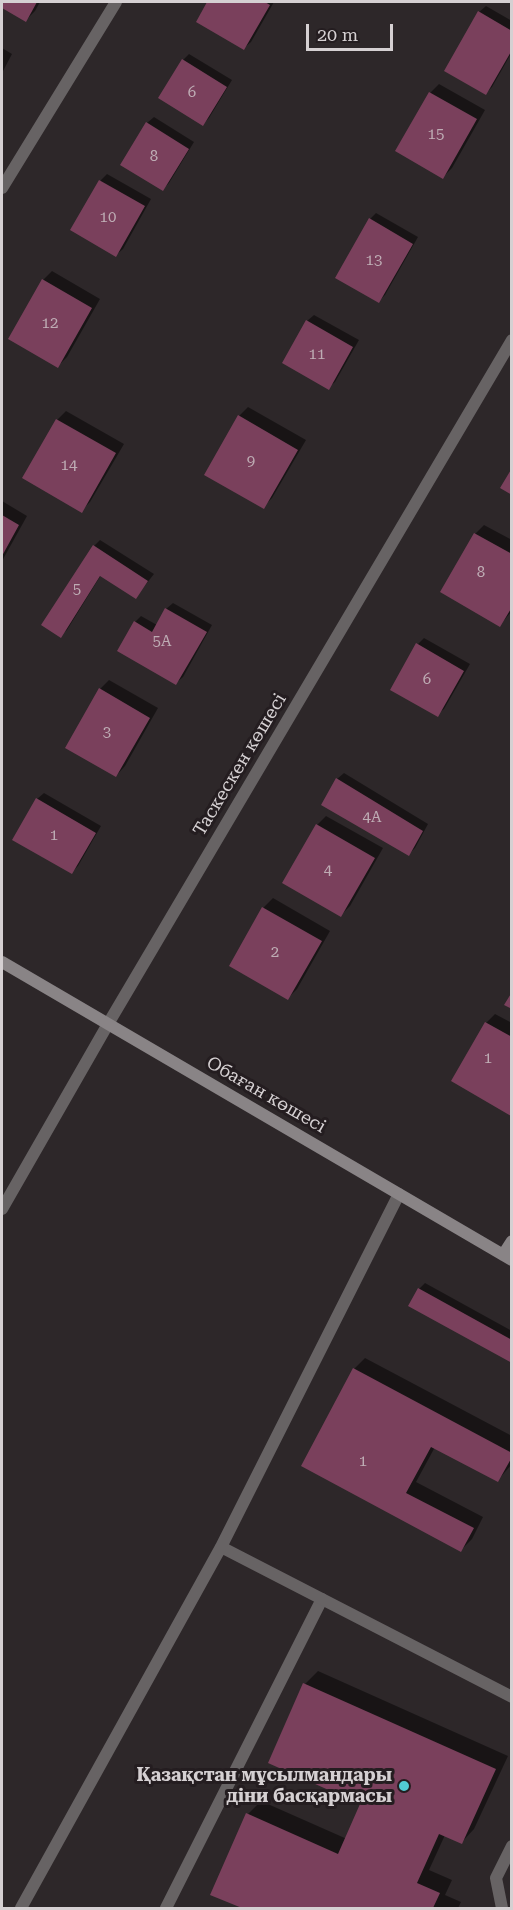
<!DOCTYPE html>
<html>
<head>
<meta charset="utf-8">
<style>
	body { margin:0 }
	#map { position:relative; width:513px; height:1910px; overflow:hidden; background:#2d2729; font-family:"Roboto Serif",serif }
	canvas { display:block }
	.frame { position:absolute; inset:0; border:3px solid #d5d0d2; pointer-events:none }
	.scale { position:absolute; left:306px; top:24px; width:87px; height:27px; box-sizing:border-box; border:3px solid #d5d0d2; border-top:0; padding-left:8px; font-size:18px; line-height:21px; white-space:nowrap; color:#d5d0d2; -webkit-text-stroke:4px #241d20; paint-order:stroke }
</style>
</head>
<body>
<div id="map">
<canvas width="513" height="1910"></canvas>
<div class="frame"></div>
<div class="scale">20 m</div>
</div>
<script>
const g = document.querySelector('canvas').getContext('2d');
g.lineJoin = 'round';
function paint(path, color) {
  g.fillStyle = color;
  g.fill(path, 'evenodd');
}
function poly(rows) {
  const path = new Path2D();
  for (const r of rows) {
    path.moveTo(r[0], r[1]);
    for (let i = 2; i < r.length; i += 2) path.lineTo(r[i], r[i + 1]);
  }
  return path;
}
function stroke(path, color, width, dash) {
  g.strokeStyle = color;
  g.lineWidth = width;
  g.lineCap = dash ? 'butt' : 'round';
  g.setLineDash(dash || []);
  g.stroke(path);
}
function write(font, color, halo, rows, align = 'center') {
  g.font = font + ' "Roboto Serif",serif';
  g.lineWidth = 6;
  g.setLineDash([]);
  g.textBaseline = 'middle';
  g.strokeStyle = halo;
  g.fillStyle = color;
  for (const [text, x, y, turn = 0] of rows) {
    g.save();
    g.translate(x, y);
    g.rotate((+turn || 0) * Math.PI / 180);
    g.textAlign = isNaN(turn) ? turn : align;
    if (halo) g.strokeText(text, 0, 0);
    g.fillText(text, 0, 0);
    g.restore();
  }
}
paint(poly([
	[2,2,40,2,35,11,26,20,2,7],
	[209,2,274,2,251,42,244,48,198,22],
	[486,6,512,21,512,52,492,87,486,93,479,12],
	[2,48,12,54,2,73],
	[189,54,232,80,209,118,203,124,183,60],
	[439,84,485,110,452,168,443,177,430,93],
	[154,117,194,142,169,183,163,189,147,123],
	[107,174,151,199,123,249,116,255,72,230,101,180],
	[376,213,418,237,385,295,379,301,370,219],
	[52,271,100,299,67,357,58,366,43,280],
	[314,315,359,340,335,382,328,388,307,321],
	[248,407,306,440,272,498,263,507,239,416],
	[66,411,124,444,90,502,81,511,57,420],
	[2,501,27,516,2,561],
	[484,525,512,540,512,611,500,625,475,534],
	[100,540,154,574,136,597,101,575,67,630,60,636,94,546],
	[173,603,212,625,183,677,176,683,135,622,141,616,157,625,166,609],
	[424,638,470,664,444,709,437,715,418,644],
	[109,680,158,708,125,766,116,776,100,689],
	[344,773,428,824,415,848,408,855,337,779],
	[44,793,101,826,78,866,71,873,37,799],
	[326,816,383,848,350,906,341,915,317,825],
	[273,898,330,931,297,989,288,998,231,966,264,907],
	[495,1014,512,1023,510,1114,453,1081,486,1023],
	[425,1283,512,1331,512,1362,419,1289],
	[365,1358,512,1436,512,1464,498,1480,435,1447,416,1482,483,1517,472,1539,461,1550,303,1466,354,1369],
	[318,1671,508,1756,474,1829,462,1842,445,1835,429,1870,452,1880,445,1895,461,1902,458,1908,245,1908,212,1894,248,1814,261,1801,347,1839,362,1803,305,1684]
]), '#0007');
paint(poly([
	[2,2,37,2,26,22,2,8],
	[207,2,265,2,270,5,244,50,196,22],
	[478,11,512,31,512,50,486,95,444,71],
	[182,59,227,87,203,126,158,98],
	[429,92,477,119,443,179,395,151],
	[146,122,189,149,163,191,120,165],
	[99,180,145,206,116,257,70,230],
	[369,218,413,244,379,303,335,278],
	[42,279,92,308,58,368,8,339],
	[306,320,353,347,329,390,282,363],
	[238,415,298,450,264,509,204,475],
	[56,419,116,453,82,513,22,478],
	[512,468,512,495,500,488],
	[2,515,19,525,2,556],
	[474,533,512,554,512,607,500,627,440,592],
	[93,545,148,581,136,599,100,576,61,638,41,625],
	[165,608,207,632,176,685,117,651,134,621,152,632],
	[416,643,464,671,438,717,390,690],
	[99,688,150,718,116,777,65,748],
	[336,778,423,831,409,856,321,805],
	[36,798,96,833,72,874,12,840],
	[316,824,375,858,341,917,282,883],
	[262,907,322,941,288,1000,229,966],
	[512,992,512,1009,504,1005],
	[485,1022,512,1037,511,1116,451,1081],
	[418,1288,512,1340,512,1363,408,1306],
	[353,1368,512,1453,512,1457,498,1482,431,1447,406,1493,474,1528,461,1552,301,1466],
	[303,1683,496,1769,462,1844,439,1834,417,1883,440,1893,433,1908,242,1908,210,1895,246,1813,338,1854,360,1804,268,1763]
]), '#7a405c');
stroke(poly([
	[166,1908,322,1599],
	[502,1908,496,1878,512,1846]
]), '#676364', 12);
stroke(poly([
	[2,188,116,2],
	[2,1209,108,1024,512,340],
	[221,1547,512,1697],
	[21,1908,221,1547,399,1194]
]), '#676364', 12);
stroke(poly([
	[2,962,512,1260],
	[503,1255,512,1241]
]), '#898486', 12);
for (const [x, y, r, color] of [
	[404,1786,6,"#51ccd4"]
]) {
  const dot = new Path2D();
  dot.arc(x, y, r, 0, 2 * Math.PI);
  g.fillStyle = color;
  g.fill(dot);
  stroke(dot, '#241d20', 2);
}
write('15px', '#beacb4', null, [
	["6",192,93],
	["15",436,135],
	["8",154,157],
	["10",108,218],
	["13",374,261],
	["12",50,324],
	["11",317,355],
	["9",251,462],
	["14",69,466],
	["8",481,573],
	["5",77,590],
	["5А",162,642],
	["6",427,680],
	["3",107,733],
	["4А",372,818],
	["1",54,836],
	["4",328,871],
	["2",275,953],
	["1",488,1059],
	["1",363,1462]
]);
write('18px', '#d5d0d2', '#241d20', [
	["Таскескен көшесі",240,765,-59],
	["Обаған көшесі",266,1095,30]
]);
write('bold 18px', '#d5d0d2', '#241d20', [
	["Қазақстан мұсылмандары",392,1776],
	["діни басқармасы",392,1797]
], 'right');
</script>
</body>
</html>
